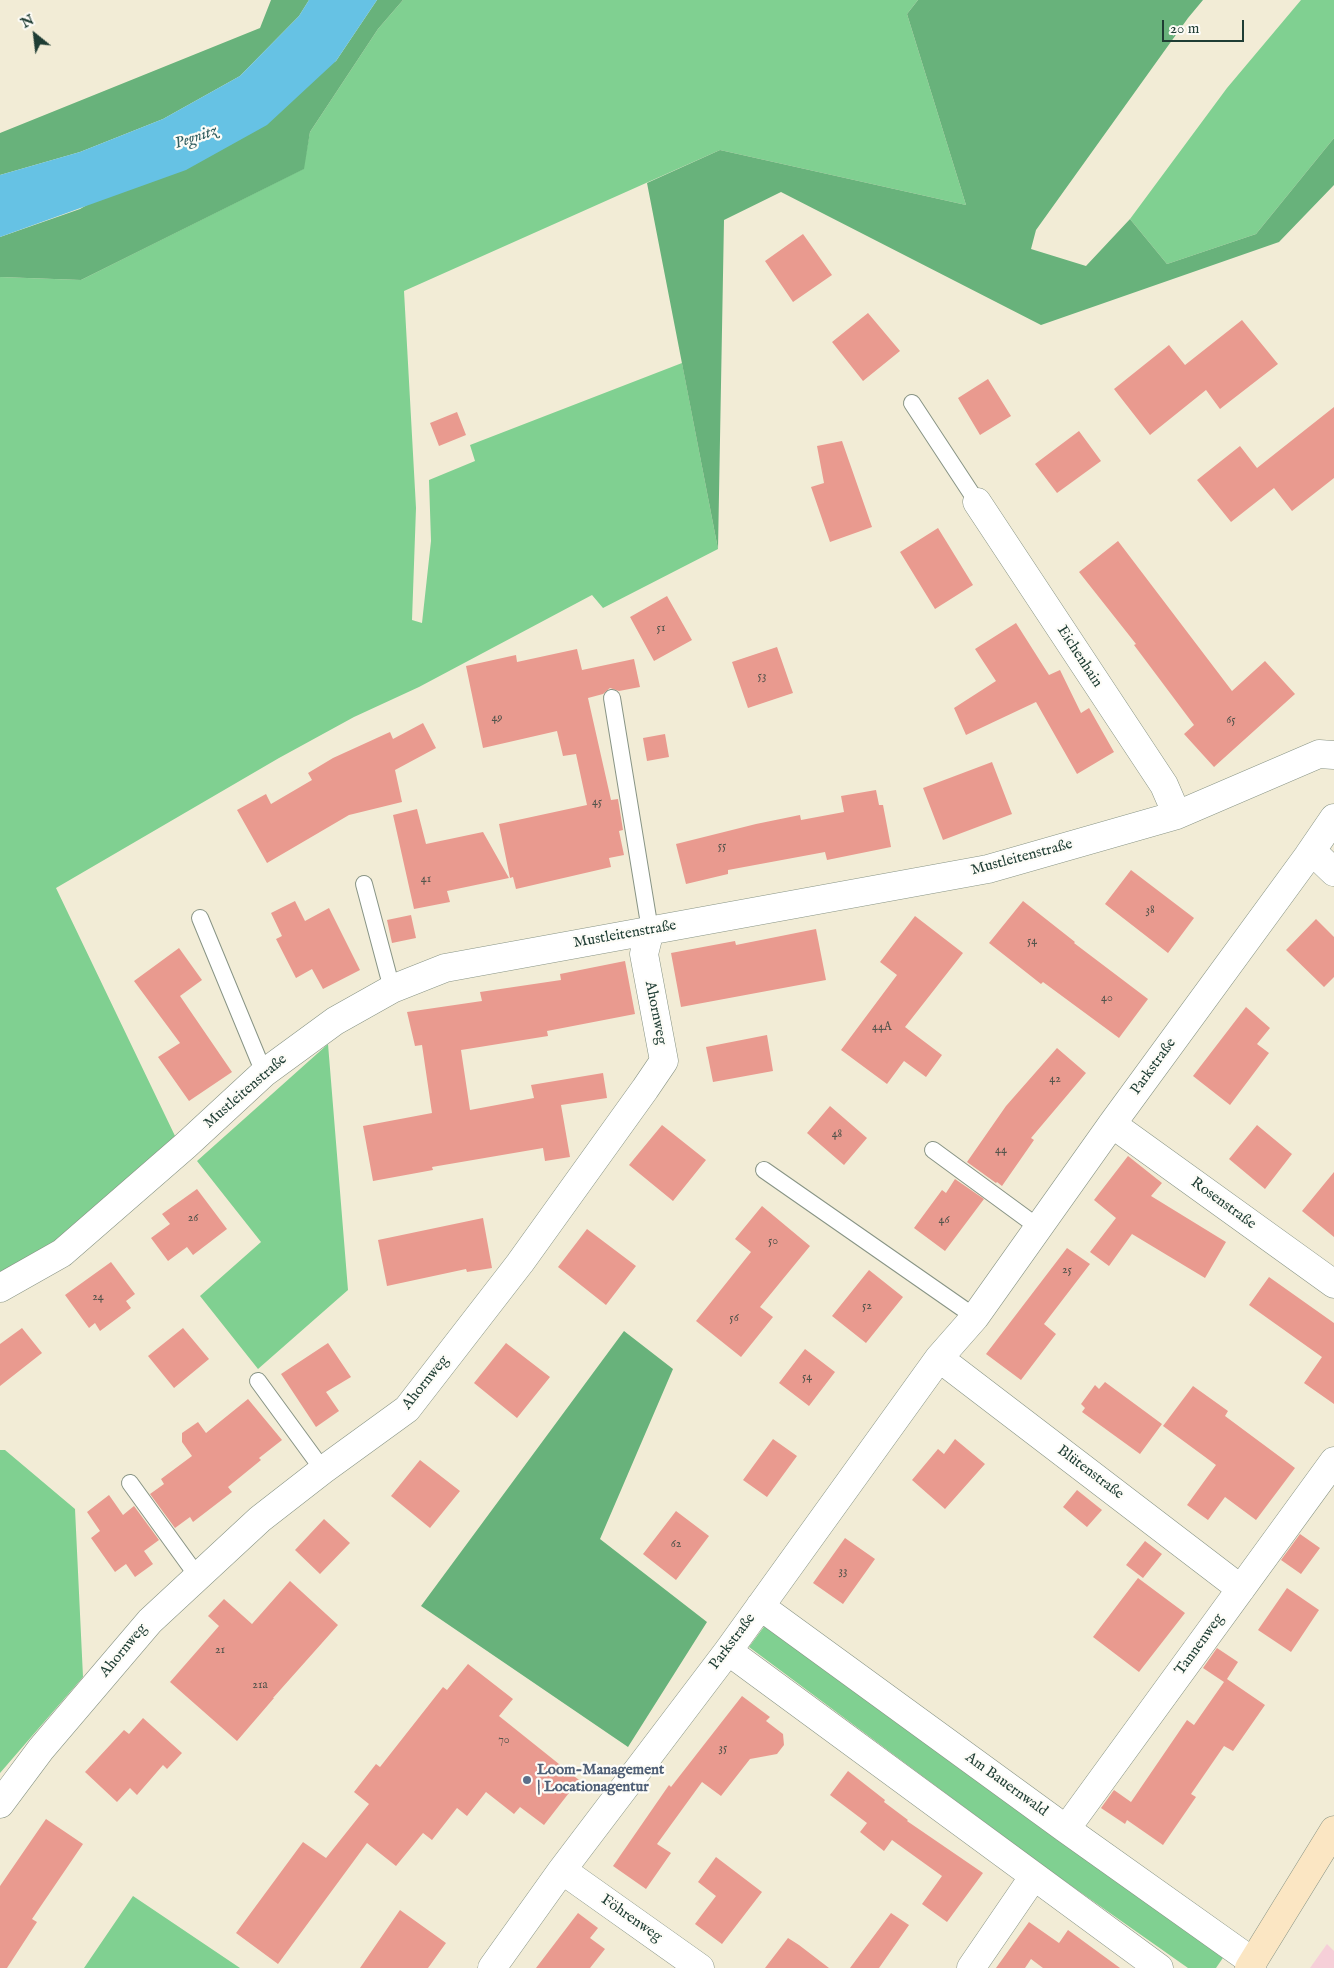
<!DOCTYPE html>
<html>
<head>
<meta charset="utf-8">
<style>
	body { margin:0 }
	#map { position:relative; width:1334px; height:1968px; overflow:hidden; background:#f2ecd6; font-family:"IM FELL English",serif }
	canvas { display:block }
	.north { position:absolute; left:10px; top:10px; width:50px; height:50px; -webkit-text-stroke:4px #fdfcf7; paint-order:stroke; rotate:331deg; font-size:14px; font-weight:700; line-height:20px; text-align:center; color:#1f3d34 }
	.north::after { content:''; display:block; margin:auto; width:18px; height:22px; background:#1f3d34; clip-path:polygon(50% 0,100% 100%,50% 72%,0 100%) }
	.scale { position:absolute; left:1162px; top:20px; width:82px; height:22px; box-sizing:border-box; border:2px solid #1f3d34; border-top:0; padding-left:6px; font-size:15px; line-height:18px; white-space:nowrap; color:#1f3d34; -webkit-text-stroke:4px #fdfcf7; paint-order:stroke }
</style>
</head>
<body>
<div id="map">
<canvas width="1334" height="1968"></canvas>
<div class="north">N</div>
<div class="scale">20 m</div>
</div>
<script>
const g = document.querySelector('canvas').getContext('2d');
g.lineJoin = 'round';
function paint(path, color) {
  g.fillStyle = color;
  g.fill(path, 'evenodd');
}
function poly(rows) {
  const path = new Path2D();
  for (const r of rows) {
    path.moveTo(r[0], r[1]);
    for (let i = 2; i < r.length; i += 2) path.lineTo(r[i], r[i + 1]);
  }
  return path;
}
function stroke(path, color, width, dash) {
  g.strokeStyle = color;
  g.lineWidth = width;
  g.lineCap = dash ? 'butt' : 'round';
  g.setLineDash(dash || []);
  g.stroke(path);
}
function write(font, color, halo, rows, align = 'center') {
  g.font = font + ' "IM FELL English",serif';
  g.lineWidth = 4.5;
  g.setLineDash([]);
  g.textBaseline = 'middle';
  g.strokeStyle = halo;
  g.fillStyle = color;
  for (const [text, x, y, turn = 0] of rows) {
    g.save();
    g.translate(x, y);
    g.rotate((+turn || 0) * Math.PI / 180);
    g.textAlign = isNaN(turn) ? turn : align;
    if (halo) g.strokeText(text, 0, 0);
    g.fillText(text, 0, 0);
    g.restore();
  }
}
paint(poly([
	[1327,1944,1334,1951,1334,1968,1310,1968]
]), '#f6cfd8');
paint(poly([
	[403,0,918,0,907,14,966,205,720,150,404,291,416,508,412,620,422,623,431,541,429,480,475,461,470,445,682,363,718,549,603,608,592,595,419,687,354,717,279,758,56,888,176,1138,57,1244,0,1276,0,277,81,280,303,169,310,132,378,29],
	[1301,0,1334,0,1334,138,1256,234,1167,264,1130,219,1227,88],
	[328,1044,348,1290,258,1369,200,1296,261,1242,197,1161],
	[0,1450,5,1450,75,1509,83,1677,0,1773],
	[769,1620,1227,1952,1216,1968,1188,1968,1046,1868,749,1647],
	[133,1896,240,1968,84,1968]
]), '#80d091');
paint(poly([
	[271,0,309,0,299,16,240,76,163,119,80,152,0,175,0,133,260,28],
	[377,0,403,0,378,29,310,132,304,169,81,280,0,277,0,237,80,209,336,61],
	[918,0,1203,0,1188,18,1036,230,1031,249,1086,266,1130,219,1167,264,1256,234,1334,138,1334,185,1279,242,1041,325,781,192,724,220,718,549,647,183,720,150,966,205,907,14],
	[624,1331,673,1369,600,1539,707,1622,628,1747,421,1606]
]), '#68b27b');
paint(poly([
	[309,0,377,0,336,61,267,125,186,170,0,237,0,175,80,152,163,119,240,76,299,16]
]), '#66c2e4');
paint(poly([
	[803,234,832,275,793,302,765,261],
	[868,313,900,351,863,381,832,342],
	[1242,320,1278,364,1220,409,1206,390,1150,435,1114,389,1169,345,1185,365],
	[988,379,1011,416,980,435,958,398],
	[1334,407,1334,478,1292,511,1274,488,1231,522,1197,480,1240,446,1257,468],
	[457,412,466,435,439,446,430,423],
	[1079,431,1101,461,1057,493,1035,464],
	[842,441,872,527,830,542,811,487,824,483,817,446],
	[938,528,973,585,935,609,900,552],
	[1118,541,1232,691,1265,661,1295,694,1214,767,1184,734,1194,725,1134,645,1136,644,1079,572],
	[667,596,692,640,654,661,630,617],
	[1016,623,1049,675,1060,670,1081,713,1089,708,1114,752,1077,774,1036,702,966,735,954,708,996,681,975,649],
	[777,647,793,693,748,708,732,662],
	[577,649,582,670,634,659,640,687,619,691,610,688,603,694,588,698,611,800,618,799,623,830,619,831,624,855,609,858,611,867,516,889,513,877,510,878,499,824,587,805,576,754,563,756,557,731,483,748,466,666,516,655,517,662],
	[423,723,436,748,395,770,402,802,349,815,267,863,237,810,266,794,271,804,312,780,308,773,333,758,390,732,393,739],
	[665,734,669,757,647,761,643,738],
	[992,762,1012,814,943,840,923,788],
	[876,790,879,805,883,805,891,847,827,860,825,852,728,870,728,874,686,884,676,844,756,824,800,815,801,820,844,812,841,796],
	[417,809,426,844,483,832,509,878,447,891,450,902,414,909,393,815],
	[1131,870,1194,918,1168,953,1105,904],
	[295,901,305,921,329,908,360,970,323,989,312,969,296,978,276,939,282,936,271,913],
	[1023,901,1075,942,1074,943,1148,999,1119,1038,1043,982,1041,984,989,943],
	[411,915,416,938,392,943,387,920],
	[915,916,963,953,905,1027,942,1055,926,1077,904,1061,887,1084,841,1050,897,975,880,962],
	[1316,919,1334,937,1334,977,1324,987,1286,950],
	[816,929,826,980,681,1007,671,953,735,941,736,945],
	[179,948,202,980,180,996,232,1072,189,1101,158,1057,180,1043,134,981],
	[625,961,635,1014,547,1031,548,1036,461,1050,470,1110,534,1098,531,1085,603,1073,607,1098,561,1105,570,1157,545,1161,543,1148,432,1167,433,1170,373,1181,363,1126,432,1113,422,1045,415,1046,407,1012,482,1001,480,992,561,980,560,974],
	[1246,1007,1270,1028,1257,1044,1269,1053,1230,1105,1193,1076],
	[767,1035,773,1071,713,1082,706,1047],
	[1057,1048,1086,1073,1031,1138,1034,1140,1002,1186,997,1182,996,1183,967,1162,1006,1106],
	[830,1106,867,1138,844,1165,807,1133],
	[662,1125,706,1160,673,1201,629,1165],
	[1257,1125,1292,1154,1265,1189,1229,1159],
	[1128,1156,1162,1183,1151,1196,1226,1242,1205,1278,1132,1234,1109,1266,1090,1252,1116,1218,1094,1200],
	[1334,1172,1334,1237,1302,1211],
	[955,1179,984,1199,945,1251,914,1228,942,1190,946,1193],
	[197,1189,227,1229,193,1255,187,1247,168,1261,151,1238,170,1224,162,1214],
	[762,1206,810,1246,760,1307,773,1317,741,1357,696,1321,751,1252,735,1239],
	[483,1218,492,1268,467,1272,466,1269,387,1286,378,1240],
	[587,1229,636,1266,606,1305,558,1267],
	[1067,1248,1090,1264,1044,1324,1056,1334,1021,1380,986,1354],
	[111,1262,135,1294,126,1301,131,1308,100,1331,95,1323,89,1328,65,1295],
	[869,1270,903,1297,866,1343,832,1316],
	[1269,1277,1334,1323,1334,1404,1304,1383,1322,1357,1249,1305],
	[22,1328,42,1353,0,1386,0,1344],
	[183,1328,209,1359,174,1388,148,1356],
	[328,1343,351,1377,326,1392,339,1411,316,1427,281,1374],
	[506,1343,550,1377,517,1418,474,1383],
	[805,1349,835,1372,809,1406,779,1383],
	[1105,1382,1162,1424,1140,1454,1082,1412,1085,1408,1081,1404,1095,1385,1099,1389],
	[1193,1386,1228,1411,1225,1416,1295,1468,1256,1520,1225,1497,1208,1520,1187,1505,1216,1465,1163,1426],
	[248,1399,282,1440,259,1458,261,1460,228,1487,232,1492,193,1522,190,1517,175,1528,150,1494,164,1484,161,1479,192,1456,182,1442,182,1433,198,1422,206,1433],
	[773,1439,797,1456,767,1497,743,1480],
	[955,1439,985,1464,945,1509,912,1480,938,1449,944,1454],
	[420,1460,460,1491,430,1528,391,1496],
	[1077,1490,1102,1510,1087,1527,1063,1507],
	[109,1495,123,1515,134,1506,159,1540,144,1551,153,1564,135,1577,126,1564,115,1572,91,1538,100,1531,87,1512],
	[676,1511,709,1536,676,1580,643,1554],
	[324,1519,350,1543,320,1574,295,1550],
	[1300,1534,1320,1548,1301,1574,1281,1560],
	[845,1538,875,1559,843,1604,813,1583],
	[1145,1541,1162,1554,1143,1578,1126,1565],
	[1138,1578,1185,1613,1139,1672,1093,1637],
	[290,1581,338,1625,273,1698,274,1698,237,1741,170,1682,219,1626,208,1616,224,1599,252,1624],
	[1287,1588,1319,1610,1291,1652,1258,1630],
	[1217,1648,1238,1662,1227,1679,1265,1705,1233,1751,1224,1746,1191,1794,1196,1797,1163,1845,1127,1820,1125,1824,1101,1808,1114,1790,1131,1802,1187,1720,1194,1725,1224,1682,1203,1668],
	[468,1664,513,1699,499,1716,579,1780,544,1825,520,1807,514,1814,486,1792,467,1816,457,1808,432,1840,423,1833,396,1866,367,1843,278,1964,236,1933,303,1842,326,1858,369,1804,354,1792,376,1764,380,1767,443,1687,447,1690],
	[742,1696,770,1717,766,1721,783,1734,784,1745,777,1754,750,1759,721,1796,702,1782,657,1844,671,1853,646,1889,613,1866,669,1785,671,1787],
	[143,1718,182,1753,167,1769,163,1765,137,1795,130,1788,117,1802,85,1772,124,1730,129,1734],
	[848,1771,885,1800,884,1802,908,1820,907,1821,983,1873,947,1922,922,1904,942,1876,892,1840,884,1851,860,1832,867,1823,830,1795],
	[46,1819,83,1844,32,1919,37,1922,7,1968,0,1968,0,1886],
	[716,1857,762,1892,722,1944,695,1924,716,1896,698,1882],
	[400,1910,446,1943,428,1968,360,1968],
	[578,1913,598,1928,590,1938,605,1949,590,1968,536,1968],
	[891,1913,909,1925,879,1968,850,1968],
	[1029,1922,1059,1943,1068,1930,1120,1968,1043,1968,1031,1959,1025,1968,996,1968],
	[788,1938,799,1945,829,1968,765,1968]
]), '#e99a8f');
const service = poly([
	[912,403,977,502],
	[612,698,650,930],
	[364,884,392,989],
	[200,918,264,1073],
	[933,1150,1038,1227],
	[764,1170,975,1317],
	[258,1381,323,1470],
	[130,1483,198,1577]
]);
const minor = poly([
	[977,502,1164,785,1177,815],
	[1312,851,1334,872],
	[1112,1124,1334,1284],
	[0,1288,62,1253,185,1146,264,1073,335,1021,392,989,445,968,988,869,1177,815,1319,754,1334,755],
	[939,1358,1241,1589],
	[760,1606,1066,1829,1253,1962],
	[728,1651,1159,1968],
	[0,1804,41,1749,150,1621,260,1519,323,1470,407,1409,520,1263,645,1089,664,1061,644,954,650,930],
	[1066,1829,1334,1461],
	[562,1870,700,1968],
	[492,1968,562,1870,728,1651,939,1358,975,1317,1112,1124,1308,856,1334,818],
	[971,1968,1034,1876]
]);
const secondary = poly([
	[1249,1968,1334,1830]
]);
stroke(service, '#889485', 18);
stroke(minor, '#889485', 29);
stroke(secondary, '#889485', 29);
stroke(service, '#fff', 16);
stroke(minor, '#fff', 28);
stroke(secondary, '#fbe6c3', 28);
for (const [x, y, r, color] of [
	[527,1780,5,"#5c6f8a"]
]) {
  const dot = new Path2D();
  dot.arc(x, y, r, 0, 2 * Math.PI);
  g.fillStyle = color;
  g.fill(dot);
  stroke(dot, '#fdfcf7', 2);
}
write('12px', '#52544b', null, [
	["51",661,629],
	["53",762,677],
	["49",497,719],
	["65",1231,721],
	["45",597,803],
	["55",722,847],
	["41",426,880],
	["38",1150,911],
	["54",1032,942],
	["40",1107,999],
	["44A",882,1028],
	["42",1055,1080],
	["48",837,1135],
	["44",1001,1151],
	["26",193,1219],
	["46",944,1221],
	["50",773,1242],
	["25",1067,1271],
	["24",98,1298],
	["52",867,1307],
	["56",734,1319],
	["54",807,1378],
	["62",676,1545],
	["33",843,1572],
	["21",220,1651],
	["21a",260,1686],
	["70",504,1741],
	["35",723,1749]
]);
write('15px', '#1f3d34', '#fdfcf7', [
	["Eichenhain",1079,657,57],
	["Mustleitenstraße",1022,858,-15],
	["Mustleitenstraße",625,935,-10],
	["Ahornweg",655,1013,79],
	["Parkstraße",1154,1067,-54],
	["Mustleitenstraße",246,1092,-41],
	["Rosenstraße",1223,1204,36],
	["Ahornweg",426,1383,-51],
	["Blütenstraße",1090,1473,37],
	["Parkstraße",733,1642,-53],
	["Tannenweg",1200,1645,-54],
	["Ahornweg",124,1651,-50],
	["Am Bauernwald",1006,1785,36],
	["Föhrenweg",631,1919,35]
]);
write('bold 15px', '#4e5e75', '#fdfcf7', [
	["Loom-Management",537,1771],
	["| Locationagentur",537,1788]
], 'left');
write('italic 16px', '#315e60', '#fdfcf7', [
	["Pegnitz",196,138,-19]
]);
</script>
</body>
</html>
